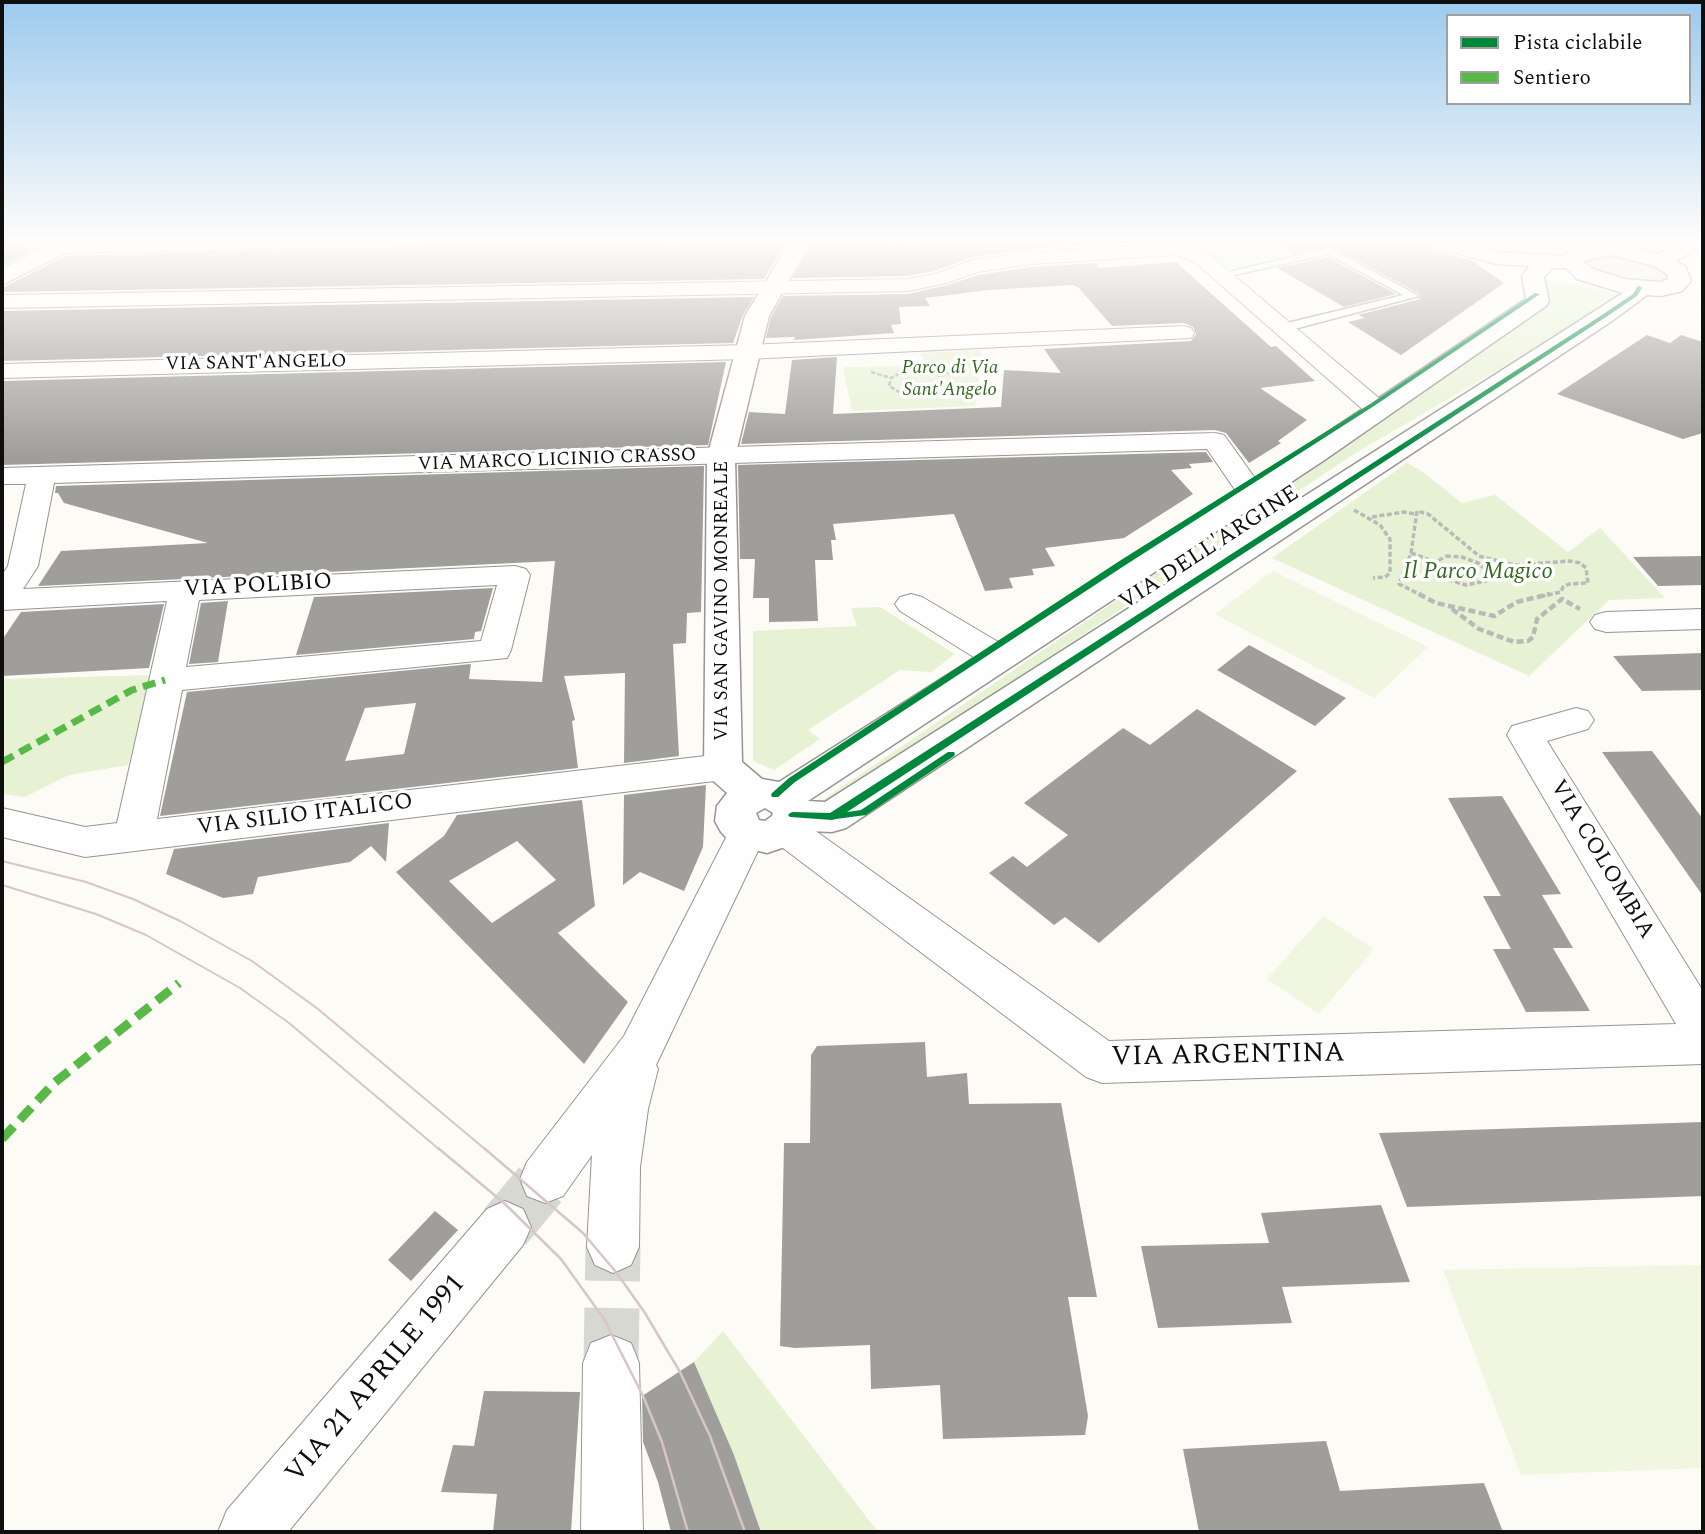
<!DOCTYPE html>
<html>
<head>
<meta charset="utf-8">
<style>
	body { margin:0 }
	#map { position:relative; width:1705px; height:1534px; overflow:hidden; background:#fcfbf5; font-family:Spectral,serif }
	canvas { display:block }
	.frame { position:absolute; inset:0; border:4px solid #0f0f0f; pointer-events:none }
	.legend { position:absolute; left:1446px; top:14px; width:245px; height:91px; box-sizing:border-box; background:#fff; border:2px solid #9f9f9f; margin:0; padding:9px 12px; list-style:none; font-size:21px; color:#0f0f0f }
	.legend li { display:flex; align-items:center; gap:14px; height:35px }
	.legend b { width:35px; border:2px solid #9f9f9f }
</style>
</head>
<body>
<div id="map">
<canvas width="1705" height="1534"></canvas>
<div class="frame"></div>
<ul class="legend">
<li><b style="height:9px;background:#00873e"></b>Pista ciclabile</li>
<li><b style="height:9px;background:#58b947"></b>Sentiero</li>
</ul>
</div>
<script>
const g = document.querySelector('canvas').getContext('2d');
g.lineJoin = 'round';
function paint(path, color) {
  g.fillStyle = color;
  g.fill(path, 'evenodd');
}
function poly(rows) {
  const path = new Path2D();
  for (const r of rows) {
    path.moveTo(r[0], r[1]);
    for (let i = 2; i < r.length; i += 2) path.lineTo(r[i], r[i + 1]);
  }
  return path;
}
function stroke(path, color, width, dash) {
  g.strokeStyle = color;
  g.lineWidth = width;
  g.lineCap = dash ? 'butt' : 'round';
  g.setLineDash(dash || []);
  g.stroke(path);
}
function write(font, color, halo, rows, align = 'center') {
  g.font = font + ' Spectral,serif';
  g.lineWidth = 7;
  g.setLineDash([]);
  g.textBaseline = 'middle';
  g.strokeStyle = halo;
  g.fillStyle = color;
  for (const [text, x, y, turn = 0] of rows) {
    g.save();
    g.translate(x, y);
    g.rotate((+turn || 0) * Math.PI / 180);
    g.textAlign = isNaN(turn) ? turn : align;
    if (halo) g.strokeText(text, 0, 0);
    g.fillText(text, 0, 0);
    g.restore();
  }
}
paint(poly([
	[1169,242,1249,242,1286,258,1226,269,1197,246],
	[1546,279,1620,294,1510,363,1357,452,823,808,818,803,1482,352,1547,302],
	[982,350,975,406,852,411,843,367,925,366,922,353],
	[1407,463,1420,470,1462,503,1495,495,1568,552,1600,528,1665,598,1609,600,1529,676,1272,558],
	[880,607,955,654,931,672,900,670,808,730,820,739,774,770,753,761,753,631,857,626,851,608],
	[153,675,128,765,69,775,25,797,2,794,2,679],
	[723,1331,878,1532,761,1532,734,1455,694,1362]
]), '#e7f2d5');
paint(poly([
	[1273,571,1428,647,1374,698,1215,614],
	[1323,916,1374,949,1319,1014,1267,979],
	[1703,1265,1703,1468,1521,1475,1443,1270]
]), '#f0f6df');
paint(poly([
	[1597,244,1637,249,1662,256,1688,271,1692,281,1683,289,1582,279,1558,264,1556,254,1560,251,1574,245]
]), '#ece9e0');
paint(poly([
	[2,242,17,242,32,251,2,266],
	[508,242,665,242,664,245,787,242,764,279,2,292,2,288,66,256],
	[813,242,884,242,885,245,1097,242,1097,245,1031,249,973,257,934,271,908,276,793,278],
	[1273,242,1426,242,1430,249,1471,260,1504,283,1401,355,1348,322,1365,318,1358,315,1420,299,1420,294,1330,246,1294,254],
	[1328,257,1396,294,1344,307,1277,268],
	[1176,262,1271,347,1276,346,1315,381,1260,388,1307,420,1278,441,1281,443,1249,463,1226,433,1215,430,741,444,749,412,785,414,792,360,837,357,833,414,1001,407,1004,370,1061,373,1044,349,1191,341,1196,334,1193,327,1184,323,1112,326,1078,287,1073,285,989,290,925,298,930,306,899,307,901,324,891,325,894,333,794,340,795,337,766,338,771,317,783,296,908,294,948,285,978,275,1031,267,1098,263,1098,268],
	[754,297,743,315,733,343,2,361,2,311],
	[1647,335,1670,343,1681,335,1703,342,1703,433,1683,439,1557,394],
	[726,362,708,445,2,465,2,381],
	[1206,452,1213,462,1189,464,1192,468,1171,470,1193,494,1124,538,1045,548,1055,566,1032,569,1034,575,1009,578,1013,588,985,591,954,514,833,524,836,540,831,540,833,560,815,560,818,621,769,622,769,598,753,598,755,559,740,559,738,465],
	[704,466,701,612,687,613,686,643,673,644,679,756,624,763,625,673,564,676,575,720,572,721,578,768,160,816,187,692,471,664,469,679,542,682,555,561,38,586,61,551,208,543,64,503,58,493,55,493,56,486],
	[416,703,404,754,345,761,365,708],
	[1703,556,1703,585,1658,586,1633,557],
	[493,588,481,631,475,632,474,639,296,655,314,597],
	[228,601,218,662,189,664,201,603],
	[164,604,149,668,2,676,2,640,21,612],
	[1249,645,1346,698,1315,726,1217,670],
	[1703,653,1703,690,1642,691,1613,656],
	[1197,709,1297,771,1099,943,1065,917,1054,925,989,873,1013,856,1027,867,1068,835,1024,803,1123,728,1150,745],
	[1652,751,1703,819,1703,896,1602,752],
	[706,785,703,847,684,891,640,872,623,885,624,795],
	[1502,796,1561,894,1542,895,1573,948,1553,948,1590,1011,1526,1012,1493,949,1511,949,1483,896,1501,896,1448,798],
	[582,800,595,906,558,933,628,1002,584,1064,396,872,444,836,457,815],
	[517,841,556,880,492,923,449,881],
	[389,823,386,862,371,846,350,862,258,877,253,894,223,898,166,874,174,849],
	[925,1042,927,1077,967,1073,969,1104,1061,1103,1097,1297,1068,1297,1088,1416,1085,1435,943,1439,940,1385,871,1389,870,1345,795,1348,780,1346,784,1143,810,1143,811,1055,817,1046],
	[1703,1122,1703,1196,1407,1207,1379,1133],
	[1381,1205,1410,1282,1282,1287,1292,1323,1158,1328,1141,1246,1269,1243,1261,1213],
	[435,1211,458,1230,411,1281,388,1260],
	[694,1362,734,1455,761,1532,671,1532,658,1482,643,1442,642,1396],
	[484,1391,580,1392,571,1532,493,1532,497,1494,441,1492,453,1445,474,1446],
	[1326,1441,1340,1491,1484,1483,1503,1532,1199,1532,1183,1449]
]), '#a09e9a');
stroke(poly([
	[505,1227,545,1179],
	[611,1363,613,1247]
]), '#d8d8d2', 55, [55, 27]);
const service = poly([
	[1329,248,1419,296,1283,332,1279,331,1279,325,1403,295,1328,254,1221,278,1216,275,1329,248]
]);
const minor = poly([
	[20,242,309,242,299,248,64,253,30,248,20,242],
	[1551,242,1580,242,1592,247,1595,251,1592,255,1585,257,1554,246,1551,242],
	[1180,243,1210,255,1387,405,1391,410,1387,415,1378,418,1369,415,1196,263,1177,255,1031,264,977,272,947,283,908,291,2,308,2,295,908,279,935,274,973,260,1031,252,1180,243],
	[1183,326,1191,328,1194,333,1191,338,747,359,2,378,2,364,747,345,1183,326],
	[1215,433,1224,435,1262,488,1266,494,1262,500,1252,502,1242,500,1207,449,54,483,38,566,23,589,515,566,526,569,530,575,511,650,507,658,182,690,157,819,723,754,736,758,741,767,736,776,723,780,85,857,2,837,2,808,85,827,117,823,167,601,2,610,2,575,8,566,26,484,2,484,2,468,1215,433],
	[497,585,481,641,186,667,199,600,497,585],
	[911,594,922,597,1012,650,1017,658,1012,666,1000,669,988,666,900,611,895,604,900,597,911,594],
	[1703,609,1703,629,1606,632,1595,629,1590,622,1595,615,1606,612,1703,609],
	[1576,708,1588,711,1594,720,1588,729,1547,741,1703,991,1703,1064,1102,1083,1086,1077,771,839,766,829,771,819,785,814,799,819,1109,1041,1676,1024,1507,735,1512,726,1576,708],
	[747,819,761,824,766,834,656,1065,658,1069,648,1109,640,1167,639,1247,631,1265,613,1273,595,1265,587,1247,592,1155,563,1196,545,1203,527,1196,520,1179,527,1162,624,1036,733,824,747,819],
	[505,1201,523,1209,531,1227,523,1245,288,1532,218,1532,227,1510,487,1209,505,1201],
	[611,1335,631,1343,639,1363,643,1532,581,1532,583,1363,591,1343,611,1335]
]);
const tertiary = poly([
	[55,242,82,242,79,246,2,285,2,269,55,242],
	[790,242,811,242,769,316,735,457,742,762,762,779,779,782,1303,449,1526,299,1522,276,1530,266,1496,264,1431,246,1428,242,1463,242,1497,252,1565,256,1570,248,1611,243,1658,254,1679,242,1703,242,1703,245,1676,261,1685,266,1691,281,1682,291,1661,296,1647,295,1612,321,846,828,832,832,807,831,791,845,767,853,733,845,721,832,715,821,717,806,727,793,709,777,704,767,707,457,745,316,790,242],
	[1611,255,1654,266,1667,274,1668,279,1661,282,1624,279,1593,269,1583,261,1611,255],
	[1552,268,1566,268,1577,279,1623,293,825,802,808,801,1323,461,1546,306,1549,301,1544,277,1552,268],
	[765,808,773,813,772,816,765,821,759,820,756,813,765,808]
]);
stroke(service, '#969593', 3);
stroke(minor, '#969593', 2);
stroke(tertiary, '#969593', 3);
stroke(poly([
	[905,371,924,371,941,376,946,385,944,389,928,396,903,394,889,386,891,378,905,371],
	[871,372,891,378],
	[941,376,963,367]
]), '#b9b9b8', 2.5, [4.5, 2]);
stroke(poly([
	[1354,510,1380,525,1390,539,1390,573,1385,577,1373,578],
	[1372,517,1404,512,1415,514],
	[1411,553,1436,562],
	[1446,556,1462,557,1478,563,1488,572,1486,581,1466,585,1449,580,1436,566,1436,562,1446,556],
	[1423,596,1399,584,1411,553,1417,511,1428,514,1479,556,1515,565,1570,561,1580,563,1586,568,1588,583,1569,584,1563,587,1561,592,1543,596]
]), '#b9b9b8', 3.5, [5, 2.5]);
stroke(poly([
	[1419,594,1436,603,1494,616,1517,602,1550,594],
	[1452,609,1479,629,1514,642,1528,641,1533,637,1537,619,1562,599,1580,609]
]), '#b9b9b8', 4.5, [7, 3.5]);
paint(service, '#fffefe');
paint(minor, '#fffefe');
paint(tertiary, '#fffefe');
stroke(poly([
	[2,861,86,882,133,899,180,921,252,961,318,1009,486,1150],
	[2,885,96,914,146,935,240,988,289,1023,440,1150]
]), '#d8c5c7', 2);
stroke(poly([
	[438,1148,504,1203,561,1259,604,1319,643,1396,662,1442,688,1532],
	[484,1148,583,1233,616,1272,645,1313,680,1372,710,1436,745,1532]
]), '#d8c5c7', 2.5);
stroke(poly([
	[2,762,132,690,165,680]
]), '#58b947', 7, [13, 7]);
stroke(poly([
	[2,1139,54,1083,179,983]
]), '#58b947', 9, [17, 9]);
paint(poly([
	[1639,286,1642,288,1637,296,1606,317,847,812,861,810,948,752,954,752,955,754,954,756,866,815,836,819,832,820,790,817,788,815,790,813,793,812,830,813,1602,315,1633,294,1637,287,1639,286],
	[1535,293,1540,294,1374,406,1127,564,795,782,778,797,772,797,771,795,772,793,789,778,1121,560,1370,404,1535,293]
]), '#00873e');
const sky = g.createLinearGradient(0, 0, 0, 457);
sky.addColorStop(0, '#9ccaee');
sky.addColorStop(0.53, '#fefdfa');
sky.addColorStop(1, '#fefdfa00');
g.fillStyle = sky;
g.fillRect(0, 0, 1705, 457);
write('19px', '#0f0f0f', '#fff', [
	["VIA SANT'ANGELO",256,364,-1],
	["VIA MARCO LICINIO CRASSO",557,461,-2],
	["VIA SAN GAVINO MONREALE",723,601,-90]
]);
write('italic 19px', '#33691e', '#fff', [
	["Parco di Via",950,369],
	["Sant'Angelo",950,391]
]);
write('23px', '#0f0f0f', '#fff', [
	["VIA DELL'ARGINE",1210,549,-33],
	["VIA POLIBIO",258,587,-3],
	["VIA SILIO ITALICO",305,816,-7],
	["VIA COLOMBIA",1601,860,59]
]);
write('italic 23px', '#33691e', '#fff', [
	["Il Parco Magico",1478,573]
]);
write('28px', '#0f0f0f', '#fff', [
	["VIA ARGENTINA",1228,1057,-1],
	["VIA 21 APRILE 1991",377,1380,-50]
]);
</script>
</body>
</html>
